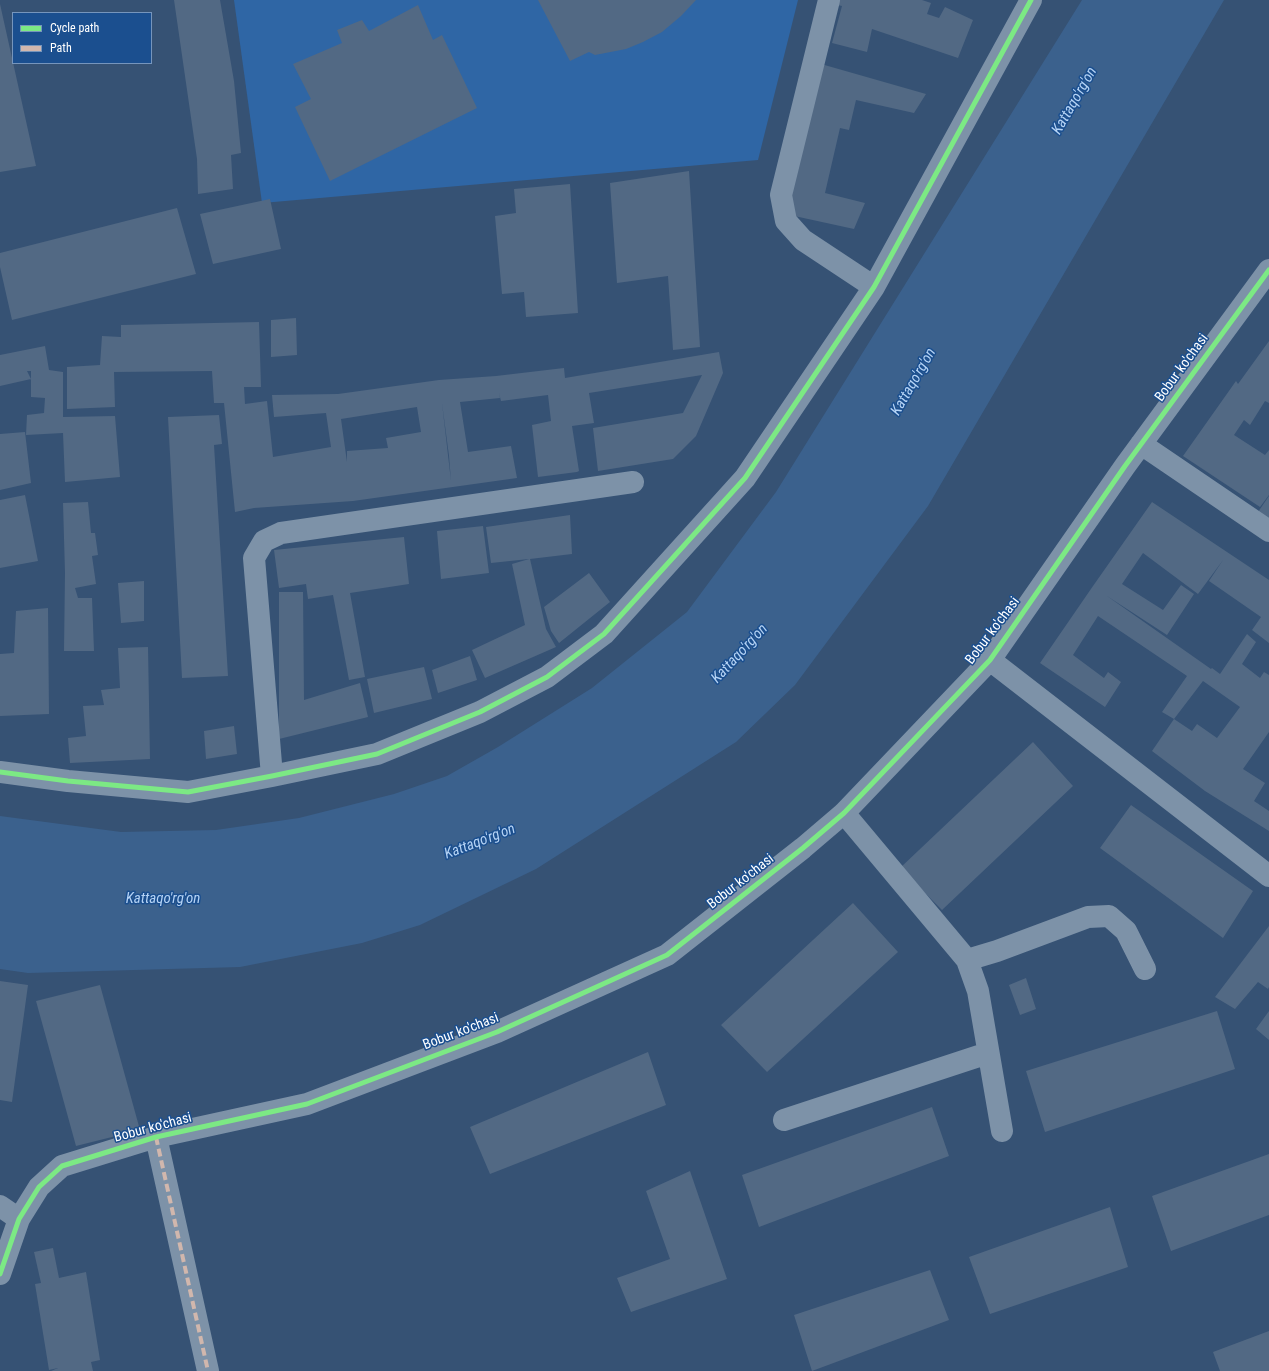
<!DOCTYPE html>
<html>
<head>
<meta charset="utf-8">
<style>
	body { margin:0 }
	#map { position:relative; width:1269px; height:1371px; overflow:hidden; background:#365274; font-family:"Roboto Condensed",sans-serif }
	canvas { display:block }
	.legend { position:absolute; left:12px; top:12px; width:140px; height:52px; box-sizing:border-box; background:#1b4f8f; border:1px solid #7695bc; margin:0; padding:5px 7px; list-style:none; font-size:12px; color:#fff }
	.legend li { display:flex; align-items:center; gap:8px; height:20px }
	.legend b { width:20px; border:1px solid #7695bc }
</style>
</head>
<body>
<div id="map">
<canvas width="1269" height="1371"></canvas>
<ul class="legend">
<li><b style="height:5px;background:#7ce984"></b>Cycle path</li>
<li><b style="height:5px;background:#d1b7ad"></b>Path</li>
</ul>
</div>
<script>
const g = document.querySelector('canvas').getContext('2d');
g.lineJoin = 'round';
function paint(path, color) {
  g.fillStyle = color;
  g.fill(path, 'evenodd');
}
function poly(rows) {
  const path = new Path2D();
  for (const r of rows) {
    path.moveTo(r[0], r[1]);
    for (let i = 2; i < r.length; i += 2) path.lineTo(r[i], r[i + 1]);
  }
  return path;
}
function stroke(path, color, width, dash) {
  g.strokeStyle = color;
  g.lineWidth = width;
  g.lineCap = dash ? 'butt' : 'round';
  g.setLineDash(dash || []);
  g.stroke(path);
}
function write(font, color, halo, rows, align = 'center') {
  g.font = font + ' "Roboto Condensed",sans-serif';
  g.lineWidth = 3;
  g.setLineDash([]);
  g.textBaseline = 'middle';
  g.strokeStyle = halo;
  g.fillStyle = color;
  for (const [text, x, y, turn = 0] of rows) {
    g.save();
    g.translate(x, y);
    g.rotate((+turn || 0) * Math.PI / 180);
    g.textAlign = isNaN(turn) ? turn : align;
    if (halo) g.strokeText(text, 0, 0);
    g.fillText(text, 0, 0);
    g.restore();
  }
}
paint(poly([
	[234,0,798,0,758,160,262,203]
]), '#2f66a5');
paint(poly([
	[1082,0,1224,0,928,506,795,685,736,742,536,869,420,925,362,943,240,967,28,973,0,969,0,816,121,832,216,830,299,818,394,794,447,776,498,747,592,688,687,612,776,492]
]), '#3b618d');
paint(poly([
	[174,0,220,0,234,81,241,153,231,155,233,189,198,194,197,159],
	[538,0,696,0,681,16,662,32,643,42,626,49,595,55,589,52,570,61],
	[838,0,922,0,931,3,927,14,939,18,945,7,973,20,958,58,872,29,867,52,832,43,842,6,837,5],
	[0,4,36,166,0,172],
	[418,5,433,40,442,35,477,108,330,181,295,107,311,99,293,64,342,43,337,30,362,20,369,31],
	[814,62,926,94,914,113,856,100,849,130,840,128,825,193,865,203,854,229,776,212],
	[689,171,700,347,673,350,668,276,617,283,610,183],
	[570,184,578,313,526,317,524,292,502,294,495,216,516,213,514,189],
	[270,199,281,249,213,264,200,214],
	[177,208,196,274,12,320,0,267,0,253],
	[296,318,297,355,271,357,271,320],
	[259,322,261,387,244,387,245,404,267,401,273,457,331,447,326,413,274,417,272,395,338,394,439,380,496,376,564,368,565,378,719,352,723,373,696,436,673,459,598,471,593,428,683,413,702,375,589,393,594,423,572,426,579,471,577,472,538,477,532,425,551,421,548,395,501,401,499,393,500,398,460,402,468,452,511,446,517,478,353,501,254,508,235,512,224,403,214,403,212,371,114,372,115,407,67,409,67,367,100,365,102,336,121,337,121,325],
	[442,403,449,456,451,481],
	[417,407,421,432,386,438,388,448,347,451,347,462,341,419],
	[1269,341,1269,403,1265,401,1250,425,1244,420,1234,435,1265,455,1269,450,1269,495,1260,507,1183,456,1236,381,1238,384],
	[45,346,49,370,63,372,63,417,115,416,120,477,65,482,63,433,26,435,27,415,44,413,45,398,31,397,31,371,27,371,31,379,0,386,0,355],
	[219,415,222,444,214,445,228,676,182,678,168,417],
	[25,432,31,483,0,490,0,434],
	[25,495,38,561,0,568,0,500],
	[1269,496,1269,519,1258,512],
	[88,502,91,533,95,533,98,555,92,556,96,584,75,588,78,598,92,598,94,651,64,651,65,573,63,503],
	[1152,502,1269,580,1269,643,1252,630,1261,617,1209,581,1223,560,1198,594,1143,553,1122,584,1163,610,1181,585,1194,594,1167,635,1107,596,1211,669,1212,668,1220,674,1247,634,1256,642,1242,664,1260,678,1264,672,1269,675,1269,732,1243,769,1265,783,1254,801,1269,811,1269,831,1205,791,1152,751,1174,719,1192,731,1197,724,1217,738,1240,707,1203,681,1174,719,1162,712,1187,676,1098,616,1073,655,1104,678,1108,672,1121,682,1105,707,1040,663,1093,586],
	[570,515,572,554,530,559,546,629,556,647,485,678,472,650,525,625,512,564,529,559,491,563,486,527],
	[483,526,489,573,441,579,437,531],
	[404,537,409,584,350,593,365,677,349,680,333,595,308,599,306,584,279,588,274,550],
	[589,573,610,602,559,643,551,631,544,607],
	[144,581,144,621,121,623,118,583],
	[279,592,303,592,304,700,360,683,368,717,279,739],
	[48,608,49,714,0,716,0,654,14,653,16,611],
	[148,647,150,759,70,763,68,738,86,736,83,706,104,705,101,690,120,688,118,648],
	[470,656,477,680,438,693,432,670],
	[424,667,432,699,374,713,367,679],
	[234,726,237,754,206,759,204,731],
	[1033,742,1073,786,942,910,900,868],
	[1131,805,1253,891,1223,938,1100,848],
	[853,903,898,952,767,1072,721,1025],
	[1269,926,1269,987,1268,989,1258,982,1235,1009,1215,997],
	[1026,978,1036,1009,1020,1015,1009,985],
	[0,981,28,985,12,1102,0,1100],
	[100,985,140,1130,76,1146,36,1001],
	[1217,1011,1235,1069,1045,1132,1026,1071],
	[1269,1011,1269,1040,1256,1029],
	[648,1052,666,1105,490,1174,470,1127],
	[932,1107,949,1156,759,1227,742,1175],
	[1269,1154,1269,1215,1171,1251,1152,1196],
	[690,1171,727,1279,631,1312,617,1278,670,1259,646,1191],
	[1110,1207,1128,1267,990,1314,969,1257],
	[53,1248,59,1278,86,1272,100,1360,91,1362,93,1371,51,1371,58,1368,49,1370,35,1284,41,1283,34,1252],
	[930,1270,949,1320,812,1371,794,1315],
	[1269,1331,1269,1371,1220,1371,1213,1352]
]), '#526984');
stroke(poly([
	[829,0,781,195,786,221,803,240,874,287],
	[1141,444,1269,531],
	[990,660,1269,876],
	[0,772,68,781,188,792,272,776,377,754,480,712,547,677,604,634,745,478,874,287,1031,0],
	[272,776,254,558,264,541,281,533,633,482],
	[844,813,967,960,978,991,1002,1131],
	[967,960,997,951,1088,917,1109,916,1126,931,1145,969],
	[784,1120,988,1053],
	[156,1137,208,1371],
	[0,1206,19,1219],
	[0,1274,19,1219,39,1187,62,1166,156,1137,307,1104,497,1032,667,955,803,848,844,813,990,660,1125,466,1269,270]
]), '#7d92a8', 22);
stroke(poly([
	[156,1137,208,1371]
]), '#d1b7ad', 4, [8, 4]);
stroke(poly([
	[0,772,68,781,188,792,272,776,377,754,480,712,547,677,604,634,745,478,874,287,1031,0],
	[0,1274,19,1219,39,1187,62,1166,156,1137,307,1104,497,1032,667,955,803,848,844,813,990,660,1125,466,1269,270]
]), '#7ce984', 5);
write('14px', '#fff', '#1b4f8f', [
	["Bobur ko'chasi",1182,368,-54],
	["Bobur ko'chasi",993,631,-53],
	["Bobur ko'chasi",741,882,-38],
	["Bobur ko'chasi",461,1032,-21],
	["Bobur ko'chasi",153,1128,-15]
]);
write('italic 15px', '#b5d3f5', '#1b4f8f', [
	["Kattaqo'rg'on",1075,101,-60],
	["Kattaqo'rg'on",914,382,-60],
	["Kattaqo'rg'on",740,654,-47],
	["Kattaqo'rg'on",480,842,-21],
	["Kattaqo'rg'on",163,899]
]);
</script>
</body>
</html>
